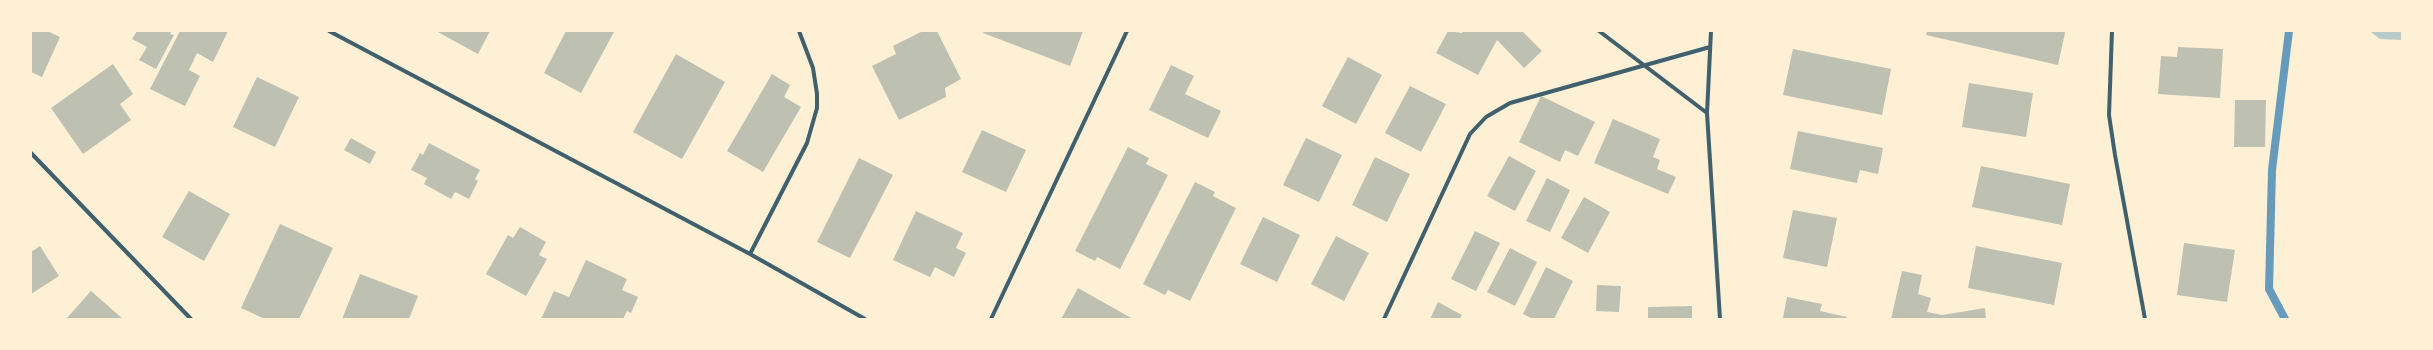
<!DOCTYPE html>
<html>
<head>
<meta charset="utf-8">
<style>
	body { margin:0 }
	#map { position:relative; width:2433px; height:350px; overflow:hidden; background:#fdf0d5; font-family:Georgia,serif }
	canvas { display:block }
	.frame { position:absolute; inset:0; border:32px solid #fdf0d5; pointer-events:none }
</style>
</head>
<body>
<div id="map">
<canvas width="2433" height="350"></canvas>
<div class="frame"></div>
</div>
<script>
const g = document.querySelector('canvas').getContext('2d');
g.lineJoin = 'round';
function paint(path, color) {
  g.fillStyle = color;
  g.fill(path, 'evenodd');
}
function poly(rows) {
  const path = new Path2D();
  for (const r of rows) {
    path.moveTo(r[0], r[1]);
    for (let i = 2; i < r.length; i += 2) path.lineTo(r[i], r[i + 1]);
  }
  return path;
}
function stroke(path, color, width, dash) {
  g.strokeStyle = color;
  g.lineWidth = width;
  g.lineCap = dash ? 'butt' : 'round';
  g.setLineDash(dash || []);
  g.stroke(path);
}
paint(poly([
	[2370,31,2402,31,2402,40,2380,39]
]), '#b9caca');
stroke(poly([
	[2285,319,2269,289,2272,170,2289,31]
]), '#669bbc', 8);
paint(poly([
	[31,31,47,31,60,37,42,77,31,72],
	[137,31,172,31,170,34,174,35,156,69,139,60,147,47,132,39],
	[180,31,228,31,213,62,197,53,189,70,200,76,185,106,150,89],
	[436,31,490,31,478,54],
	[566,31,614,32,581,93,544,73],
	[923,31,937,31,961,79,945,88,946,97,899,120,872,66,896,54,893,46],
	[984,31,1083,31,1070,66,983,33],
	[1448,31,1462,33,1463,31,1522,31,1542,51,1524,68,1497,40,1478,75,1436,53],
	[1927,31,2064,31,2065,33,2058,65,1926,35],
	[2178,47,2223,49,2220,98,2158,94,2161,56,2177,57],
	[1793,49,1891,69,1882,115,1783,95],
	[676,54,725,82,682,159,633,132],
	[1348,57,1382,75,1356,124,1322,106],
	[113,64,133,94,120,104,131,120,83,154,51,108],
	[1171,65,1194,76,1185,94,1221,111,1208,138,1149,110],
	[772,74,790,85,784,97,801,107,763,172,727,151],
	[257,77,299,97,275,147,233,127],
	[1969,83,2033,93,2026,137,1962,127],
	[1410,86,1446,104,1421,152,1385,133],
	[1541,96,1595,122,1578,156,1565,150,1560,162,1519,142],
	[2235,100,2266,100,2265,147,2234,147],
	[1613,119,1660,139,1653,157,1660,160,1657,169,1676,177,1668,194,1594,163],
	[982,130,1026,150,1006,192,962,172],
	[1798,131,1883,148,1878,174,1860,170,1857,183,1790,169],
	[351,138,376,152,370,164,344,150],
	[1306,138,1342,155,1319,202,1283,185],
	[429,143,480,170,475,179,478,181,469,199,455,192,451,199,424,184,427,178,411,170,420,153,423,155],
	[1128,147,1149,158,1146,164,1168,175,1120,269,1097,257,1095,261,1075,251],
	[1509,156,1536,171,1515,211,1487,196],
	[1375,157,1410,174,1387,222,1352,205],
	[859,158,893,175,850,258,817,242],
	[1981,166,2070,184,2062,225,1972,207],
	[1547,178,1570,190,1550,232,1526,221],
	[1195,182,1215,192,1213,196,1236,208,1190,301,1168,290,1165,295,1143,284],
	[189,191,230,214,204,261,162,237],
	[1584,197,1610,212,1588,253,1561,238],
	[1793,210,1837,218,1827,267,1783,258],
	[916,211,963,233,956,248,966,253,954,277,935,267,930,277,893,260],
	[1263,217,1300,235,1277,282,1240,264],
	[280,224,333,248,299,319,265,319,241,308],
	[520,227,546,242,539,255,547,259,526,296,486,274,508,235,513,238],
	[1475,231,1500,243,1476,291,1451,279],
	[1336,236,1369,253,1344,301,1311,284],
	[2184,243,2235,250,2227,302,2177,295],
	[40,246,59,276,31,294,31,252],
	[1976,246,2062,263,2054,305,1968,288],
	[1510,248,1537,262,1515,306,1487,292],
	[586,260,627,279,622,290,638,297,631,313,627,311,623,319,541,319,554,291,569,297],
	[1546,267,1573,281,1554,319,1533,319,1523,314],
	[1902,271,1922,275,1918,294,1931,298,1927,312,1942,315,1985,308,1986,319,1891,319],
	[360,274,418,296,409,319,342,319],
	[1597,285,1621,286,1619,312,1596,311],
	[1078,288,1133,319,1061,319],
	[91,291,123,319,66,319],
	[1787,297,1822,304,1820,311,1847,317,1846,319,1783,318],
	[1438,302,1462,315,1460,319,1430,319],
	[1692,306,1692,319,1648,319,1648,307]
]), '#bec0b2');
stroke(poly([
	[329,31,750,254,865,319],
	[1599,31,1707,113],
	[1711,31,1707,113,1720,319],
	[2112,31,2109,115,2115,155,2145,319],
	[31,153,191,319],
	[750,254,807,143,817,108,817,94,813,68,799,31],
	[991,319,1127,31],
	[1384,319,1470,134,1486,117,1510,103,1710,47]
]), '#3f606c', 4);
</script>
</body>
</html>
